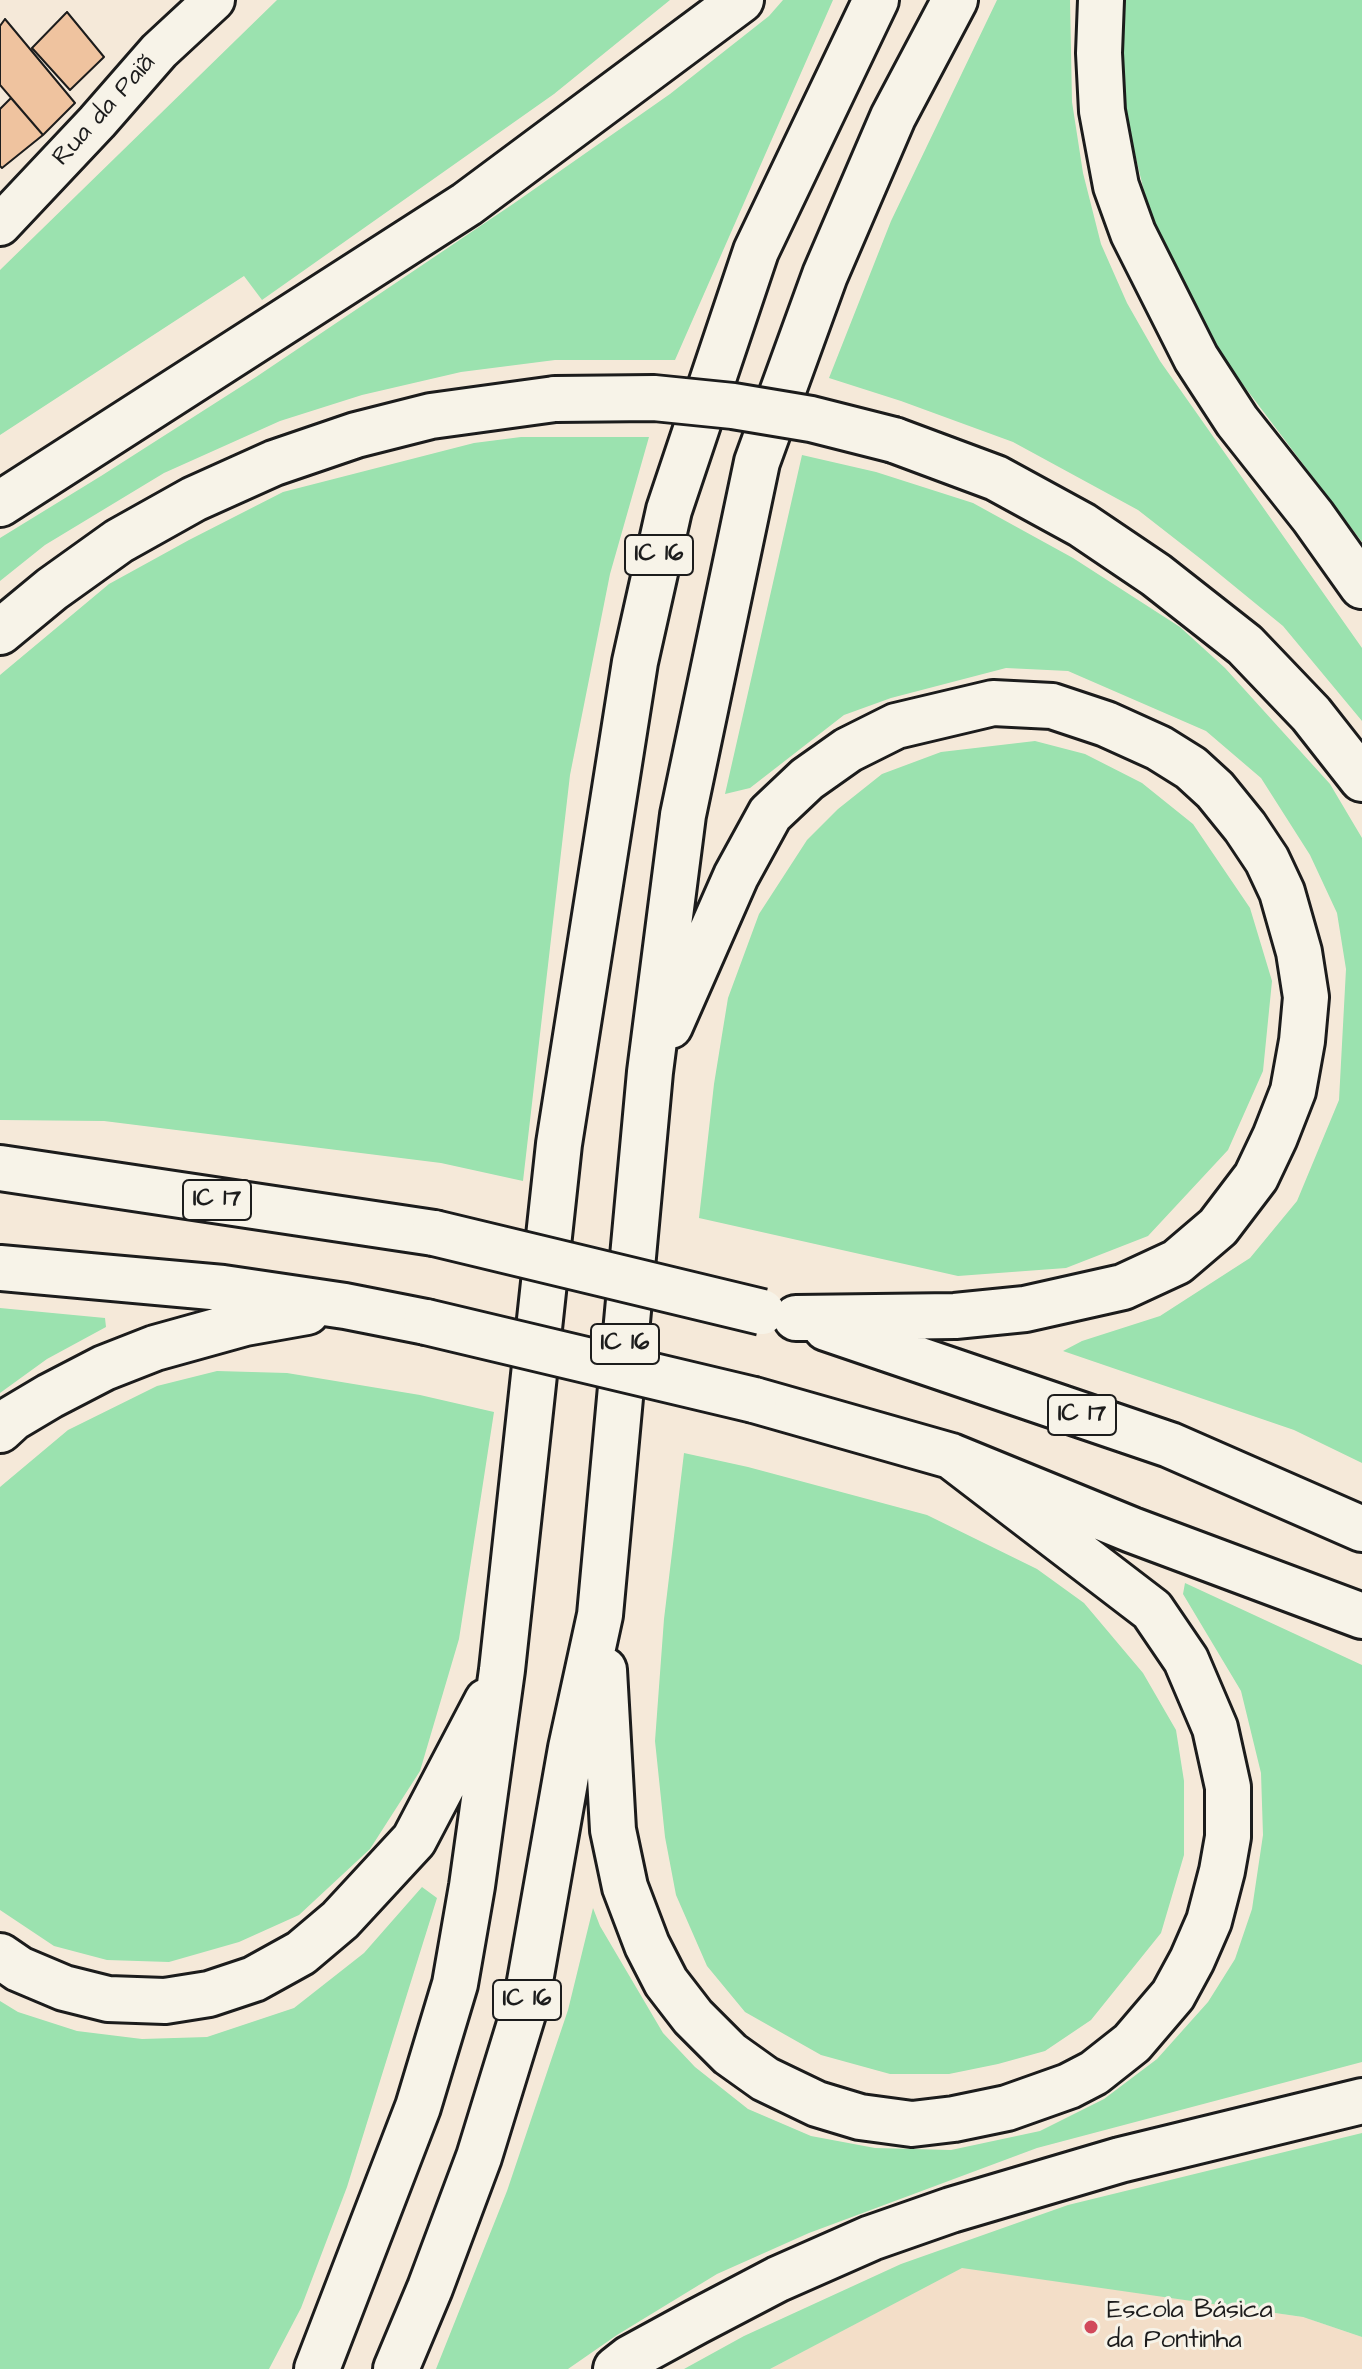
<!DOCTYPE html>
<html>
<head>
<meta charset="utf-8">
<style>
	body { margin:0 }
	canvas { display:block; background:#f5e9d9 }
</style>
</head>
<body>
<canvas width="1362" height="2369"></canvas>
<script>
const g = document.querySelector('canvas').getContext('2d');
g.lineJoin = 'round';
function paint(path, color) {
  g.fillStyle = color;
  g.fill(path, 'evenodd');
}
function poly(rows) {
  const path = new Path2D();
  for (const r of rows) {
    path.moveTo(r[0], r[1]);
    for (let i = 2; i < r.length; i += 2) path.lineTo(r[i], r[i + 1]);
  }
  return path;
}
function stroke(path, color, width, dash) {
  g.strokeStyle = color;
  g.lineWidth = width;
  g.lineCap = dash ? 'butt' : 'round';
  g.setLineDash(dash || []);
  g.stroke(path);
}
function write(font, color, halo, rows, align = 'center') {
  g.font = font + ' "Architects Daughter",sans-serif';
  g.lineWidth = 6;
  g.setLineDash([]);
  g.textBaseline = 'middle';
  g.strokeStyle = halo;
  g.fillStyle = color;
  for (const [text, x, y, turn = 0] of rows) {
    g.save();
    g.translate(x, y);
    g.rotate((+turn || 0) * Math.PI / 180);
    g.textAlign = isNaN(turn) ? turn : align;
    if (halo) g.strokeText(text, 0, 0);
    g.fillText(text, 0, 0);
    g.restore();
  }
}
paint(poly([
	[962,2267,1303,2317,1362,2337,1362,2369,770,2369]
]), '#f3dec8');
paint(poly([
	[277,0,670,0,554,94,262,300,244,276,0,435,0,270],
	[783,0,833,0,675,360,555,360,461,372,362,395,280,421,164,473,45,545,0,581,0,538,101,476,256,377,513,204,670,94,769,16],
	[997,0,1070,0,1072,102,1083,173,1101,244,1127,303,1160,361,1362,648,1362,721,1283,626,1206,563,1138,510,1013,442,901,401,829,378,891,221],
	[1123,0,1362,0,1362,542,1216,349,1154,232,1120,93],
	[521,437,649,437,610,574,570,775,523,1181,441,1163,104,1121,0,1120,0,675,109,584,189,540,283,492,474,443],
	[802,455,876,472,973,503,1073,558,1180,627,1225,668,1330,784,1362,838,1362,1463,1294,1430,1063,1351,1082,1341,1160,1316,1250,1258,1297,1201,1339,1100,1346,969,1337,913,1310,855,1261,778,1206,731,1068,671,1006,668,891,698,844,715,750,788,725,794],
	[1035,741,1085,754,1142,783,1193,824,1250,908,1272,981,1263,1071,1228,1150,1148,1236,1066,1268,958,1276,699,1218,714,1084,728,998,759,914,807,840,838,809,882,774,941,752],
	[0,1308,105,1318,106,1327,47,1359,0,1393],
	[217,1371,287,1373,420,1395,494,1412,459,1639,420,1771,370,1849,299,1915,239,1942,169,1962,107,1960,54,1946,0,1910,0,1487,68,1430,157,1386],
	[684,1453,748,1467,927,1515,1037,1569,1084,1603,1143,1673,1176,1730,1184,1781,1184,1855,1161,1933,1091,2020,1045,2051,998,2064,949,2074,890,2074,821,2055,745,2012,707,1966,676,1895,665,1837,655,1741,664,1619],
	[1185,1583,1362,1665,1362,2062,1037,2148,809,2233,717,2274,617,2335,568,2369,436,2369,507,2191,568,2010,593,1908,600,1926,663,2033,695,2067,748,2109,811,2136,875,2148,951,2150,1040,2131,1104,2099,1157,2059,1208,2002,1235,1959,1252,1909,1263,1835,1261,1773,1241,1691,1183,1594],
	[422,1887,437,1898,347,2187,301,2308,269,2369,0,2369,0,2001,18,2012,77,2031,142,2039,207,2037,294,2008,364,1953],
	[1362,2133,1362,2337,1303,2317,962,2268,770,2369,684,2369,744,2336,901,2264,1068,2205]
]), '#9be2af');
const building = poly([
	[67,12,104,57,70,90,32,48,67,12],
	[5,19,75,103,43,135,0,85,0,26,5,19],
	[11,98,43,135,2,168,0,166,0,109,11,98]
]);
paint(building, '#efc39f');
stroke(building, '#1c1c1c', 2);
const minor = poly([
	[0,225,97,122,159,51,214,0]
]);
const trunk = poly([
	[1101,0,1099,53,1102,111,1116,186,1133,233,1196,358,1237,421,1313,517,1362,586],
	[894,440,996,478,1082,525,1156,575,1245,645,1311,714,1362,779],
	[0,504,467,204,741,0],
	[0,632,52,589,119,541,194,499,274,463,356,435,431,416,555,399],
	[670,1026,736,876,770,814,807,779,848,750,896,726,993,703,1052,706,1106,724,1159,748,1191,768,1215,790,1245,827,1267,860,1282,892,1299,952,1306,997,1302,1041,1293,1091,1275,1137,1256,1177,1218,1227,1177,1262,1123,1287,1025,1309,955,1316,796,1318],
	[0,1168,434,1233],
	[0,1268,223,1288,345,1306,426,1322],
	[826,1328,1170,1445,1362,1529],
	[754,1400,951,1456,1132,1530,1362,1616],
	[0,1430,13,1418,50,1396,104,1368,155,1348,245,1323,307,1312],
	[604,1670,613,1830,625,1887,647,1945,666,1982,693,2017,730,2054,765,2079,817,2104,860,2117,912,2124,954,2119,1007,2108,1069,2086,1094,2073,1132,2043,1173,1995,1192,1960,1209,1921,1222,1871,1228,1837,1228,1787,1215,1728,1186,1660,1152,1610,951,1456],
	[0,1956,19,1969,64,1988,108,1999,165,2001,209,1994,254,1979,301,1953,340,1920,414,1840,487,1701],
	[317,2369,418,2107,455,1984,472,1886,502,1670,559,1144,635,662,669,510,756,251,876,0],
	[396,2369,430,2288,479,2157,526,2004,571,1748,600,1615,650,1072,683,815,757,462,825,275,893,117,955,0],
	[616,2369,630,2358,696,2322,778,2279,871,2238,951,2210,1120,2160,1362,2101]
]);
stroke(minor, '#1c1c1c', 46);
stroke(trunk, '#1c1c1c', 50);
stroke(minor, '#f7f3e8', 40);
stroke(trunk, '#f7f3e8', 44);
const trunkBridge = poly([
	[555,399,654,398,733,406,811,419,894,440],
	[434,1233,762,1312],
	[426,1322,754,1400]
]);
stroke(trunkBridge, '#1c1c1c', 50, []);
stroke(trunkBridge, '#f7f3e8', 44);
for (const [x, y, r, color] of [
	[1091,2327,8,"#d1495b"]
]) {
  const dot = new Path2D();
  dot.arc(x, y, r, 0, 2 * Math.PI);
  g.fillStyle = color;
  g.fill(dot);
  stroke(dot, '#f7f3e8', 3);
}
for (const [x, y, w] of [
	[659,555,68],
	[217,1200,68],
	[625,1344,68],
	[1082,1415,68],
	[527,2000,68]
]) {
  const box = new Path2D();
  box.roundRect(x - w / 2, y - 20, w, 40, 6);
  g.fillStyle = '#f7f3e8';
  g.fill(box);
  stroke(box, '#1c1c1c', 2);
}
write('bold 24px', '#1c1c1c', null, [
	["IC 16",659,555],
	["IC 17",217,1200],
	["IC 16",625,1344],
	["IC 17",1082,1415],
	["IC 16",527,2000]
]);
write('26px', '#1c1c1c', '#f7f3e8', [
	["Rua da Paiã",105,111,-48]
]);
write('26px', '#1c1c1c', '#f7f3e8', [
	["Escola Básica",1107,2312],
	["da Pontinha",1107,2342]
], 'left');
</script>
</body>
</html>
